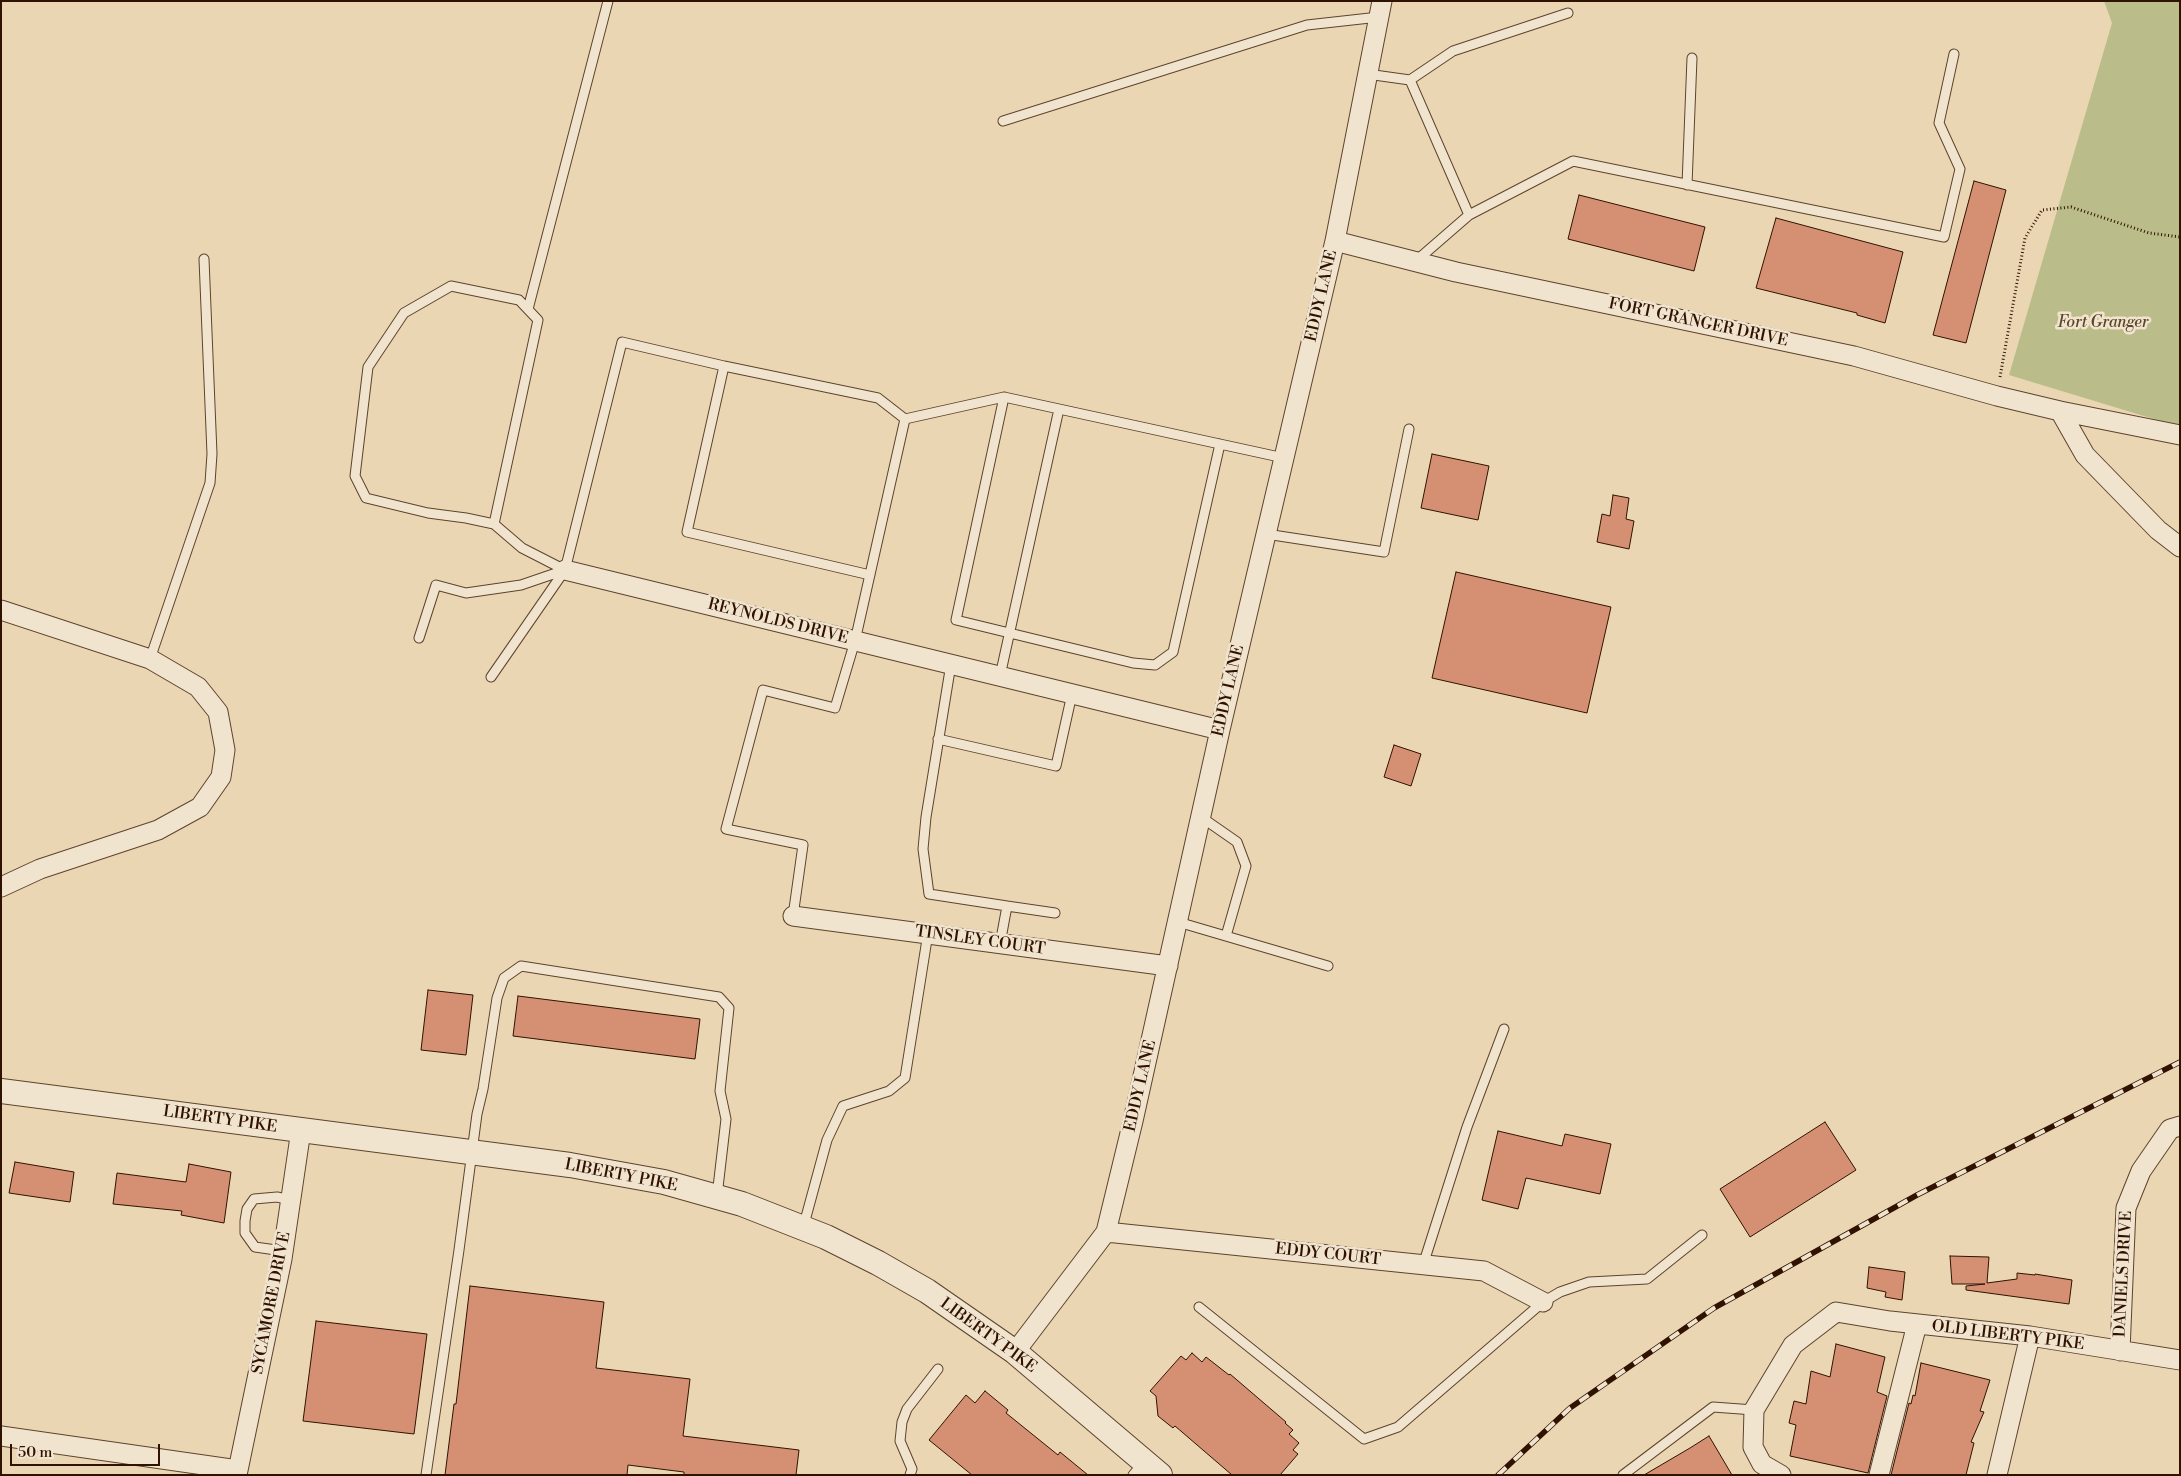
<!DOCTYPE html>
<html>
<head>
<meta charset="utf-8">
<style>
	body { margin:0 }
	#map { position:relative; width:2181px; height:1476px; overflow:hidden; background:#ead6b3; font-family:"Libre Bodoni",serif }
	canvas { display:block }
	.frame { position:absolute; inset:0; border:2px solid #301200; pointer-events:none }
	.scale { position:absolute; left:10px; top:1444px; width:150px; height:22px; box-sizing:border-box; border:2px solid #301200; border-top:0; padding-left:6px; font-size:15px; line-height:18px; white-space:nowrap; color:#301200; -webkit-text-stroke:4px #f1e4ce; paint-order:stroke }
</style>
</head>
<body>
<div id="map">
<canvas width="2181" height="1476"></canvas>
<div class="frame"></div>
<div class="scale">50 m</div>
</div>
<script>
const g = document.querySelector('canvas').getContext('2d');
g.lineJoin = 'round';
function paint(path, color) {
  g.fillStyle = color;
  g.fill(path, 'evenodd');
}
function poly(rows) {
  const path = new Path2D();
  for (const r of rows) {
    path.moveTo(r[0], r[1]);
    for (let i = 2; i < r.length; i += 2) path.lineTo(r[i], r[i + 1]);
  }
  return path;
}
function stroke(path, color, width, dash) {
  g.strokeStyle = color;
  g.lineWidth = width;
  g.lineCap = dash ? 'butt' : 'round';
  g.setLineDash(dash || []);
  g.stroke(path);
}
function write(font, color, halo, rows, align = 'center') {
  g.font = font + ' "Libre Bodoni",serif';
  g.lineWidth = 5;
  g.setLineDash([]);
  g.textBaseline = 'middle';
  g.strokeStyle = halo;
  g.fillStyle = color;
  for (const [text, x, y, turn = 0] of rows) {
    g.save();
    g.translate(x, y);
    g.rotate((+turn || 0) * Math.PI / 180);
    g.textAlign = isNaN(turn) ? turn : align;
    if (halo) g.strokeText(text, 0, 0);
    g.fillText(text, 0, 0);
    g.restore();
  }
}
paint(poly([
	[2104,1,2180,1,2180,427,2009,375,2112,23]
]), '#babd8a');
const building = poly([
	[1974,181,2006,190,1966,343,1933,335,1974,181],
	[1579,195,1705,227,1694,271,1568,239,1579,195],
	[1776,218,1903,252,1885,323,1857,315,1857,313,1756,288,1776,218],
	[1432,454,1489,466,1478,520,1421,508,1432,454],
	[1613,495,1629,498,1626,519,1634,521,1629,549,1597,542,1602,514,1610,516,1613,495],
	[1456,572,1611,607,1587,713,1432,678,1456,572],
	[1394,745,1421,754,1411,786,1384,777,1394,745],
	[428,990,473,995,466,1055,421,1050,428,990],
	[518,996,700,1019,695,1059,513,1036,518,996],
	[1825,1122,1856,1170,1750,1237,1720,1189,1825,1122],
	[1498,1131,1562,1146,1565,1134,1611,1144,1600,1194,1526,1178,1518,1209,1482,1200,1498,1131],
	[15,1162,74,1172,70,1202,9,1193,15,1162],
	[189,1164,231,1172,224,1223,181,1215,182,1211,113,1204,117,1173,186,1182,189,1164],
	[1950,1256,1989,1257,1987,1283,2017,1279,2017,1273,2035,1275,2035,1274,2072,1280,2069,1304,1966,1290,1966,1286,1985,1284,1952,1284,1950,1256],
	[1869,1267,1905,1272,1902,1300,1885,1297,1886,1292,1867,1288,1869,1267],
	[470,1286,604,1302,596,1368,690,1379,683,1436,799,1450,796,1475,684,1475,684,1472,628,1465,627,1475,445,1475,454,1404,456,1404,470,1286],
	[316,1321,427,1334,414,1434,303,1421,316,1321],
	[1836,1344,1885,1357,1877,1392,1887,1396,1868,1473,1790,1456,1796,1425,1789,1423,1794,1401,1806,1404,1811,1371,1830,1377,1836,1344],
	[1192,1353,1202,1362,1206,1357,1229,1375,1230,1374,1286,1422,1285,1423,1293,1430,1289,1434,1299,1443,1293,1450,1298,1454,1280,1475,1232,1475,1175,1426,1173,1428,1158,1416,1156,1396,1150,1391,1181,1356,1186,1360,1192,1353],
	[1921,1363,1990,1380,1980,1411,1984,1412,1971,1442,1974,1443,1966,1475,1891,1475,1909,1403,1911,1404,1913,1395,1915,1396,1921,1363],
	[985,1391,1008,1410,1006,1413,1058,1455,1060,1452,1088,1475,972,1475,929,1440,966,1395,975,1403,985,1391],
	[1709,1436,1732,1475,1644,1475,1690,1448,1709,1436]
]);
paint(building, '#d59074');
stroke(building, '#301200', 1);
const service = poly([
	[1367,74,1410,80,1453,51,1568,13],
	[1410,80,1469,215,1416,261],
	[1003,121,1307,25,1379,17],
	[1687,185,1692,58],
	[1469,215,1573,161,1944,237,1960,169,1939,123,1954,54],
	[528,309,608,1],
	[724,366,687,532,870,575],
	[1004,397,956,620,1133,663,1155,665,1173,652,1220,444],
	[905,419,1004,397,1284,458],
	[494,524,538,320,519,300,451,286,404,313,368,367,355,476,366,498,428,513,466,518,494,524,522,548,565,570],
	[1266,534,1384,552,1409,429],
	[419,638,436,585,466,593,521,585,565,570],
	[150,659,210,483,212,454,204,259],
	[951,664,926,817,923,849,929,894,1007,906,1000,944],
	[1000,676,1059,409],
	[491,677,565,570,622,342,724,366,878,398,905,419,855,641,835,708,763,690,726,829,803,845,793,916],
	[938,739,1056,766,1072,694],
	[1201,817,1237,842,1246,866,1226,936],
	[1007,906,1055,913],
	[1178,922,1328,966],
	[803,1228,827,1140,843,1106,889,1091,905,1078,928,933],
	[283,1251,255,1247,245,1233,245,1221,247,1209,254,1199,277,1197,291,1200],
	[1423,1265,1467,1127,1504,1029],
	[1199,1307,1364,1439,1398,1427,1543,1302,1560,1292,1589,1282,1647,1279,1702,1235],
	[426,1475,459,1250,477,1114,483,1089,497,998,504,978,521,966,719,997,729,1008,720,1091,726,1119,717,1196],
	[910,1475,912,1469,900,1441,902,1422,907,1409,938,1369],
	[1133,1475,1144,1462],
	[1623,1475,1713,1407,1754,1410]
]);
const minor = poly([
	[1335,241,1456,272,1854,356,1997,396,2060,411,2085,455,2158,530,2180,547],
	[2060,411,2180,435],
	[565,570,1220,730],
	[1,610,150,659,198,687,218,712,225,750,221,777,200,807,158,830,40,869,1,887],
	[793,916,1168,966],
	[1106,1232,1484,1271,1543,1302],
	[2120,1351,2126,1208,2141,1171,2170,1129,2180,1126],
	[1015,1352,1106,1232,1133,1121,1220,730,1335,241,1382,1],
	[1,1436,238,1470],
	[237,1475,282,1259,301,1130],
	[1781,1475,1762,1464,1753,1447,1754,1410,1793,1345,1836,1312,1890,1321,2030,1336,2180,1360],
	[1879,1475,1917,1324],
	[1997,1475,2030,1336]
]);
const tertiary = poly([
	[1,1091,570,1165,664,1182,742,1204,826,1237,878,1263,927,1291,1015,1352,1160,1475]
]);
stroke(service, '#5e432d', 11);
stroke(minor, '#5e432d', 21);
stroke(tertiary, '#5e432d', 26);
stroke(poly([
	[2000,377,2025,238,2042,210,2071,207,2149,233,2180,237]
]), '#301200', 3, [1, 2.5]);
stroke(service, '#f1e4ce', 9);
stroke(minor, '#f1e4ce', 19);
stroke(tertiary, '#f1e4ce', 24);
const rail = poly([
	[1498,1475,1570,1408,1714,1308,1917,1195,2180,1062]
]);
stroke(rail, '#301200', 5.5);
stroke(rail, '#f1e4ce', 4, [11]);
write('16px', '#301200', '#f1e4ce', [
	["EDDY LANE",1322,296,-77],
	["FORT GRANGER DRIVE",1698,323,12],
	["REYNOLDS DRIVE",778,622,14],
	["EDDY LANE",1229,691,-77],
	["TINSLEY COURT",980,941,8],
	["EDDY LANE",1141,1086,-77],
	["LIBERTY PIKE",220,1120,8],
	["LIBERTY PIKE",621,1176,11],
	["EDDY COURT",1328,1255,6],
	["DANIELS DRIVE",2124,1274,-87],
	["SYCAMORE DRIVE",272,1303,-79],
	["LIBERTY PIKE",988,1336,36],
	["OLD LIBERTY PIKE",2008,1336,7]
]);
write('italic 16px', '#594529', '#f1e4ce', [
	["Fort Granger",2103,323]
]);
</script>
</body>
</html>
